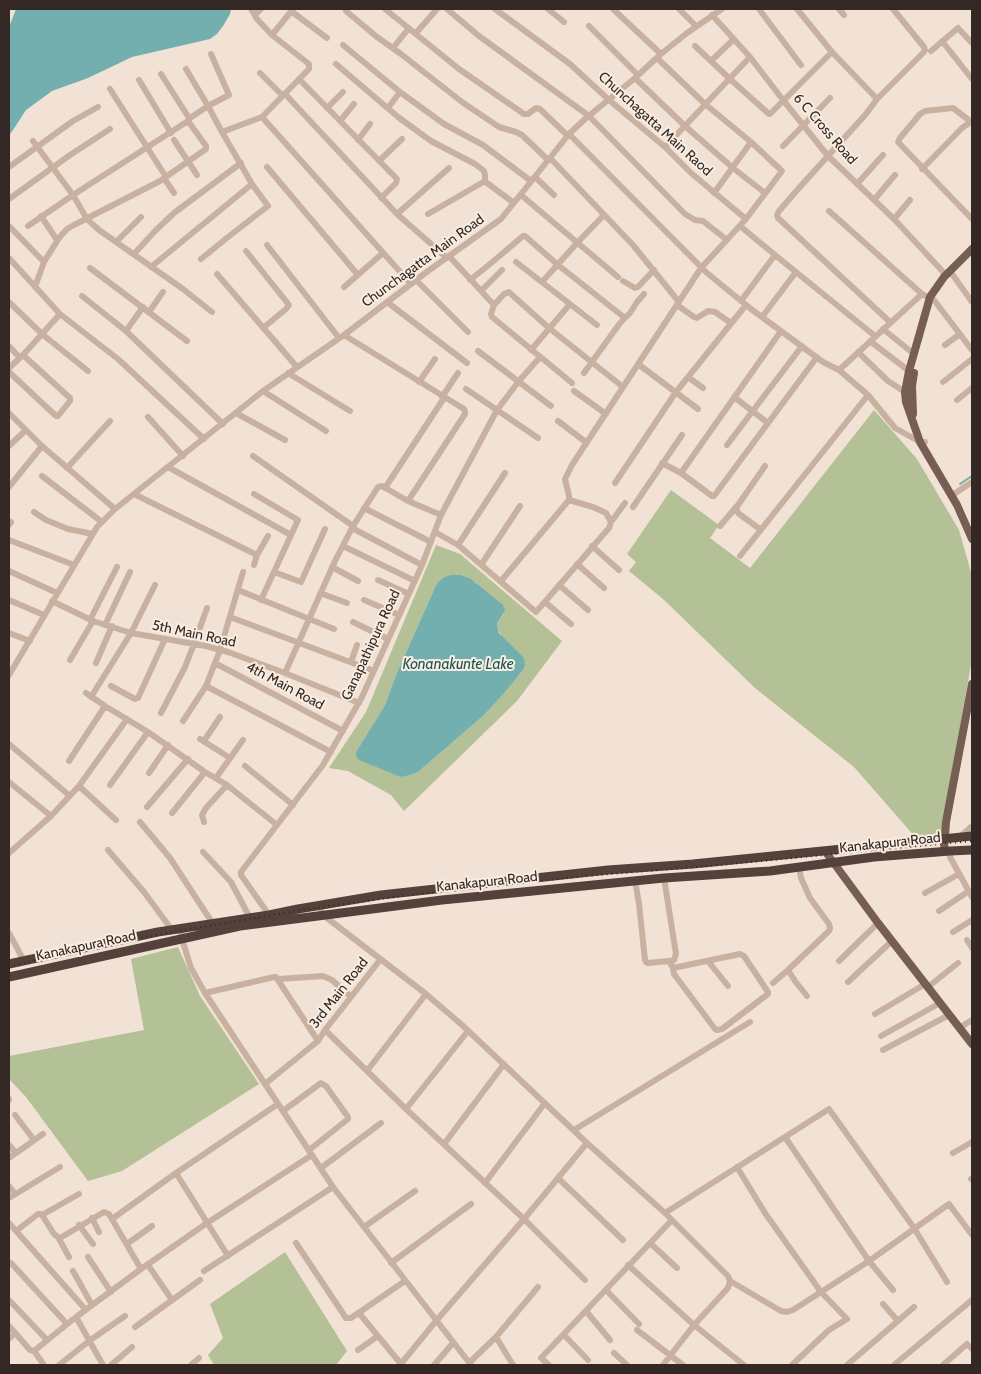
<!DOCTYPE html>
<html>
<head>
<meta charset="utf-8">
<style>
	body { margin:0 }
	#map { position:relative; width:981px; height:1374px; overflow:hidden; background:#f1e2d5; font-family:Cabin,sans-serif }
	canvas { display:block }
	.frame { position:absolute; inset:0; border:10px solid #332824; pointer-events:none }
</style>
</head>
<body>
<div id="map">
<canvas width="981" height="1374"></canvas>
<div class="frame"></div>
</div>
<script>
const g = document.querySelector('canvas').getContext('2d');
g.lineJoin = 'round';
function paint(path, color) {
  g.fillStyle = color;
  g.fill(path, 'evenodd');
}
function poly(rows) {
  const path = new Path2D();
  for (const r of rows) {
    path.moveTo(r[0], r[1]);
    for (let i = 2; i < r.length; i += 2) path.lineTo(r[i], r[i + 1]);
  }
  return path;
}
function stroke(path, color, width, dash) {
  g.strokeStyle = color;
  g.lineWidth = width;
  g.lineCap = dash ? 'butt' : 'round';
  g.setLineDash(dash || []);
  g.stroke(path);
}
function write(font, color, halo, rows, align = 'center') {
  g.font = font + ' Cabin,sans-serif';
  g.lineWidth = 4;
  g.setLineDash([]);
  g.textBaseline = 'middle';
  g.strokeStyle = halo;
  g.fillStyle = color;
  for (const [text, x, y, turn = 0] of rows) {
    g.save();
    g.translate(x, y);
    g.rotate((+turn || 0) * Math.PI / 180);
    g.textAlign = isNaN(turn) ? turn : align;
    if (halo) g.strokeText(text, 0, 0);
    g.fillText(text, 0, 0);
    g.restore();
  }
}
paint(poly([
	[874,410,917,459,959,530,972,576,972,659,941,836,916,838,854,767,755,688,663,599,629,571,636,562,627,554,671,490,719,525,710,538,750,568],
	[436,545,460,554,562,641,517,701,404,811,391,795,348,771,329,768,366,712],
	[461,575,475,582,504,613,497,623,498,630,523,670,483,716,418,772,411,775,401,777,356,752,385,705,396,675,437,583,443,578],
	[178,947,200,996,259,1084,122,1171,88,1181,26,1097,9,1079,9,1056,144,1030,131,959],
	[285,1252,347,1351,336,1365,214,1365,208,1355,223,1338,210,1304]
]), '#b4c095');
paint(poly([
	[16,9,231,9,230,14,223,26,217,34,210,39,132,57,88,78,52,91,26,110,9,136,9,27],
	[451,575,461,575,471,579,503,605,505,611,497,623,498,630,499,633,524,658,525,665,523,670,504,693,483,716,418,772,411,775,401,777,359,760,356,756,356,752,385,705,396,675,437,583,443,578]
]), '#73afae');
stroke(poly([
	[960,484,972,476]
]), '#73afae', 2);
stroke(poly([
	[251,9,255,15],
	[385,9,459,69,524,114,528,114,536,108,540,109,568,136],
	[447,9,479,36,589,116,685,214,695,220,703,221,727,240],
	[495,9,570,64,609,100,665,147,691,173,746,219,701,268,572,465,565,479,569,496,569,500,501,581],
	[548,9,564,22],
	[613,9,661,54],
	[679,9,696,26],
	[759,9,801,65],
	[797,9,832,52,877,99],
	[839,9,844,15],
	[291,11,327,38],
	[346,11,377,37,401,54,462,102,499,127,516,132,522,135,548,160],
	[712,15,750,57,783,100,828,156,894,219,946,275],
	[589,26,638,75],
	[416,33,437,9],
	[272,35,293,9],
	[942,41,972,79],
	[343,45,400,92,444,124,483,145,531,181],
	[695,46,730,79,769,114,771,113,832,52],
	[393,48,409,28],
	[931,51,958,28,972,43],
	[657,58,705,104,751,142,782,171,746,219],
	[711,61,734,39],
	[336,64,398,117,431,141,475,164,484,171,485,175,485,181,487,183,514,203],
	[186,69,208,106,229,95,211,54],
	[260,73,283,96],
	[161,74,189,118],
	[635,78,685,126,733,168,765,193],
	[299,79,397,179,396,183,381,198],
	[139,80,171,133],
	[110,89,166,177],
	[285,94,397,214,446,257],
	[327,108,343,92],
	[388,108,400,92],
	[262,117,411,284],
	[340,121,354,104],
	[970,121,953,108,925,111,920,114,900,138,898,142,972,219],
	[569,134,707,273,751,309,823,362,839,370,868,395,895,428,920,442,925,442],
	[174,140,197,175],
	[358,140,370,124],
	[33,141,73,195,87,219,99,230,183,289,212,312],
	[783,146,830,98],
	[665,147,750,57],
	[550,158,633,245,679,302],
	[379,161,402,139],
	[9,167,73,121,98,107],
	[267,167,358,275],
	[922,169,962,128,972,121],
	[535,177,554,195],
	[164,178,174,193],
	[857,184,883,155],
	[714,193,751,142],
	[521,195,618,277],
	[9,199,70,155,110,129],
	[874,200,895,175],
	[829,211,922,294,934,300,972,350],
	[397,214,449,168],
	[428,214,485,181],
	[41,216,57,240],
	[894,219,910,200],
	[9,226,44,262],
	[28,226,73,195,188,121],
	[740,226,775,255,875,336],
	[116,242,141,217],
	[267,245,339,338],
	[246,251,289,305,286,309,263,328],
	[134,254,155,231,174,213,241,163],
	[449,256,494,305],
	[9,258,60,314],
	[201,259,228,237,268,206,252,184,222,132],
	[516,262,570,304,531,350],
	[151,267,252,184],
	[90,268,187,341],
	[950,271,972,302],
	[217,274,297,367],
	[416,280,468,332],
	[470,280,490,264,523,236,525,236,558,265,625,318],
	[623,281,635,288,638,287,654,270],
	[542,282,577,243,604,215],
	[35,287,44,262,59,238,67,229,74,225,160,181,206,149,206,146,188,121,190,118,208,106,222,132,262,117,309,69,309,64,272,35,256,18,255,15,261,9],
	[344,287,383,253],
	[481,291,502,270],
	[82,296,126,331,223,424],
	[741,301,755,282,775,255],
	[9,302,42,334,88,371],
	[387,302,467,363],
	[570,304,597,325],
	[677,305,694,317,697,318,708,311,715,312,731,323],
	[149,312,163,292],
	[762,317,796,272],
	[890,322,778,218,777,215,779,211,799,188,866,114,877,99,923,53,925,50,924,47,893,9],
	[883,329,914,354],
	[126,331,143,307],
	[344,335,464,409,465,412,465,414,408,501],
	[870,341,909,371],
	[945,345,960,334],
	[9,346,20,358],
	[478,351,551,406],
	[858,352,888,381,905,392],
	[638,364,698,409],
	[9,368,23,355,60,314,118,359,204,439],
	[839,370,922,294],
	[9,372,56,416,58,416,70,401,70,398,23,355],
	[288,373,350,411],
	[584,373,620,323,630,313,637,302,644,294],
	[688,377,703,388],
	[419,382,435,359],
	[943,382,972,359],
	[572,383,492,317,491,314,494,305,504,294,509,292,511,294,549,328,623,387],
	[466,389,497,410,519,381,540,357],
	[263,391,326,431],
	[574,391,606,414],
	[442,397,458,373],
	[734,397,768,423],
	[957,400,972,388],
	[9,413,42,446,115,509],
	[236,413,285,440],
	[148,417,183,456],
	[558,421,587,443],
	[727,445,802,346],
	[9,446,26,430],
	[253,456,353,526],
	[662,463,681,473,712,496,714,496,817,357],
	[168,467,291,535],
	[67,468,110,421],
	[681,473,781,331],
	[42,476,102,522],
	[615,483,676,392,746,305],
	[9,487,42,446],
	[385,488,444,398],
	[134,494,257,555,254,565],
	[254,494,298,520,261,600],
	[954,494,972,482],
	[633,507,682,435],
	[364,508,431,542],
	[34,512,46,520,68,529,93,534],
	[611,522,625,503],
	[9,525,11,522],
	[720,526,737,506],
	[352,528,422,565],
	[761,530,738,513,736,508,765,466],
	[435,532,458,545,536,612,609,528,611,522,606,513,593,507,569,500],
	[9,540,74,565],
	[458,545,505,473],
	[343,546,415,581],
	[592,546,619,570],
	[257,555,268,536],
	[740,556,868,395],
	[577,564,604,588],
	[481,565,520,506],
	[332,567,358,581],
	[9,571,57,593],
	[274,572,301,582,325,529],
	[378,580,409,594],
	[559,585,588,610],
	[238,590,334,629],
	[320,593,347,603],
	[9,600,44,615],
	[364,600,399,615],
	[52,601,93,621,131,633,206,646,228,652,285,673,359,703],
	[545,602,571,624],
	[230,617,374,671],
	[90,620,117,567],
	[353,622,388,639],
	[105,625,130,572],
	[9,633,30,641],
	[70,660,93,621],
	[351,662,357,645],
	[96,663,112,626],
	[215,663,343,731],
	[285,673,335,561,353,526,378,487,382,486,408,501,441,515],
	[9,675,97,527,115,509,263,391,344,335,428,271,501,219,569,134,585,119,635,78,661,54,687,33,722,9],
	[111,686,135,699,138,698,165,639],
	[206,686,331,752],
	[86,693,105,706],
	[91,697,131,633,155,585],
	[161,713,185,667,194,644,207,608],
	[183,721,206,686,220,650,243,572],
	[200,739,230,758],
	[204,741,220,717],
	[9,744,70,796],
	[69,761,105,706,148,732,205,772,227,785,277,825],
	[245,766,293,805],
	[149,773,168,745],
	[216,778,243,740],
	[9,782,51,816,79,786,127,719],
	[110,785,148,732],
	[79,786,116,820],
	[147,807,188,759],
	[172,813,205,772],
	[140,822,170,858,213,924],
	[204,822,202,815,206,808,227,785],
	[960,837,972,826],
	[108,850,144,892,172,930],
	[950,851,950,857,972,897],
	[203,852,231,882,250,918],
	[9,853,51,816],
	[799,867,801,878,810,898,829,924,830,928,829,931,788,970,795,981,807,996],
	[664,878,676,954,674,960,669,961],
	[635,880,639,904,645,960,646,962,648,963,669,961,673,968,740,954,744,956,768,992,768,994,722,1029,717,1030,715,1029,674,974,673,968],
	[925,893,959,874],
	[319,905,323,915,426,994,462,1025,587,1143,665,1213,728,1276,730,1281,728,1288,694,1325,663,1365],
	[939,911,969,891],
	[269,915,241,875,241,872,323,765,362,697,422,565,441,515,497,410,538,438],
	[181,929,182,939,191,968,205,993,333,1187,471,1365],
	[953,932,972,920],
	[9,933,24,961],
	[967,940,972,948],
	[708,961,728,986],
	[839,961,878,923],
	[278,979,323,976,332,980,351,997],
	[848,982,892,941],
	[773,983,788,970],
	[928,987,958,963],
	[205,993,274,977,276,977,318,1041],
	[875,1014,925,984],
	[959,1028,972,1020],
	[325,1030,406,1109,524,1219,585,1280],
	[881,1036,940,1003],
	[883,1050,949,1015],
	[367,1071,426,994],
	[265,1084,318,1041,325,1030,380,960],
	[9,1100,9,1099],
	[406,1109,468,1031],
	[283,1111,321,1083,326,1086,348,1117,348,1119,309,1150],
	[15,1115,34,1140],
	[574,1130,750,1022],
	[785,1137,869,1261,893,1290],
	[444,1144,504,1064],
	[9,1145,16,1153],
	[953,1153,972,1142],
	[9,1158,43,1134],
	[737,1167,765,1213,821,1292,869,1261,949,1204,972,1235],
	[321,1168,381,1123],
	[176,1173,228,1256],
	[558,1178,623,1240],
	[971,1179,972,1178],
	[485,1183,545,1103],
	[9,1186,15,1194],
	[9,1198,60,1167],
	[665,1213,829,1109,914,1228,947,1282],
	[42,1215,79,1194],
	[92,1218,99,1232],
	[112,1219,176,1173,278,1104],
	[9,1223,86,1310],
	[79,1225,93,1244],
	[364,1227,415,1191],
	[16,1231,38,1214,40,1214,42,1215,54,1234,58,1237,60,1238,104,1212,109,1214,141,1269,76,1317],
	[58,1237,69,1257],
	[296,1243,346,1318,351,1318,405,1281],
	[650,1243,677,1268],
	[127,1244,152,1226],
	[88,1257,111,1292],
	[11,1263,67,1324],
	[391,1263,471,1204],
	[148,1265,172,1300],
	[628,1265,694,1325,744,1365],
	[141,1269,207,1223,312,1155],
	[73,1271,92,1305],
	[204,1271,333,1187],
	[730,1281,781,1311,787,1312,793,1310,821,1292,847,1319,829,1330,792,1365],
	[606,1290,639,1324],
	[9,1300,47,1340],
	[883,1304,898,1321],
	[586,1311,610,1340],
	[359,1313,401,1364],
	[9,1326,30,1350,34,1351,76,1317,103,1365],
	[135,1327,200,1280],
	[637,1330,683,1365],
	[564,1335,588,1360],
	[9,1339,15,1333],
	[358,1350,378,1336],
	[34,1351,44,1365],
	[614,1353,627,1365],
	[469,1363,496,1337],
	[59,1365,89,1341,125,1316],
	[111,1365,132,1347],
	[191,1365,199,1358],
	[400,1365,436,1321,524,1219,587,1143],
	[434,1365,453,1343],
	[513,1365,496,1337,538,1287],
	[549,1365,541,1358,672,1220],
	[847,1365,914,1307],
	[894,1365,972,1300],
	[943,1365,967,1344,972,1349]
]), '#c9b1a1', 6);
stroke(poly([
	[972,249,944,277,930,297,909,371,905,392,906,402,920,442,957,505,972,539],
	[913,414,912,386,914,373],
	[825,851,878,923,972,1044],
	[944,851,946,822,972,684]
]), '#765e54', 8);
stroke(poly([
	[9,964,158,932,269,915,298,909,381,895,608,870,693,864,972,836],
	[9,977,240,926,442,900,664,878,770,871,874,857,950,851,972,850]
]), '#55413b', 9);
stroke(poly([
	[9,966,150,936,296,911,401,896,585,876,697,867,972,841]
]), '#332824', 2, [1, 4]);
write('14px', '#332824', '#f9ede1', [
	["Chunchagatta Main Raod",655,124,42],
	["6 C Cross Road",825,129,49],
	["Chunchagatta Main Road",423,261,-36],
	["5th Main Road",194,634,12],
	["Ganapathipura Road",371,645,-65],
	["4th Main Road",285,686,28],
	["Kanakapura Road",890,843,-6],
	["Kanakapura Road",487,882,-6],
	["Kanakapura Road",86,946,-12],
	["3rd Main Road",339,993,-52]
]);
write('italic 15px', '#195556', '#f9ede1', [
	["Konanakunte Lake",458,665]
]);
</script>
</body>
</html>
